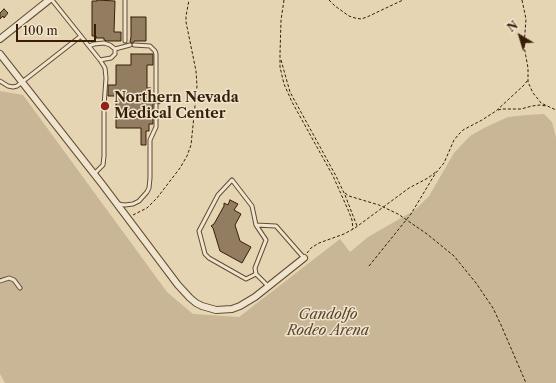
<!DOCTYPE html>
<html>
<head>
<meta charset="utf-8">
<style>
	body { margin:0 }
	#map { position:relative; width:556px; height:383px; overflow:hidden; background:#e6d5b3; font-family:"Libre Caslon Text",serif }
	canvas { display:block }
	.north { position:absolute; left:500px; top:16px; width:40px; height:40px; -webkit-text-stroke:3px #efe4ce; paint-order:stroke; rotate:322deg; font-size:11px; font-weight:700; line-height:16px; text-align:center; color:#381e08 }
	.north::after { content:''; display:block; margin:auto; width:14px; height:18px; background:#381e08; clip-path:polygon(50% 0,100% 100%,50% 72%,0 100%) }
	.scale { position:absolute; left:16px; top:24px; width:80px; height:18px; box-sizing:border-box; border:2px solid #381e08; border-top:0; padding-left:5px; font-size:12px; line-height:14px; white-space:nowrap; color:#381e08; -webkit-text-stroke:3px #efe4ce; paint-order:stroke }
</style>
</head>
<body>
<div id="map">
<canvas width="556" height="383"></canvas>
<div class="north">N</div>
<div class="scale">100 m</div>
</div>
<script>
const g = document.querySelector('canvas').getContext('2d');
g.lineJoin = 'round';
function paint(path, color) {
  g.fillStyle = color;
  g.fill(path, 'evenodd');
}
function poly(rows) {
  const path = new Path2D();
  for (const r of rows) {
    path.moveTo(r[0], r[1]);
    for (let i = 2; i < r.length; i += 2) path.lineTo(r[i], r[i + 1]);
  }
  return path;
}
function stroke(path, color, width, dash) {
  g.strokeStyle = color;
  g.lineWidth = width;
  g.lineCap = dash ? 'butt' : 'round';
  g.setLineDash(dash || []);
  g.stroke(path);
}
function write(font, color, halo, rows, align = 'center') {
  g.font = font + ' "Libre Caslon Text",serif';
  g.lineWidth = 3;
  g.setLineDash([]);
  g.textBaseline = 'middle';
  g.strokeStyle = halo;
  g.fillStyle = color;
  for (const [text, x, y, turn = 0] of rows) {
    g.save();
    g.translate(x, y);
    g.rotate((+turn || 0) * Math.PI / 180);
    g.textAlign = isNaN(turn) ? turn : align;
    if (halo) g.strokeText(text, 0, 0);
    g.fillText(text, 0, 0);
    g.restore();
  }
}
paint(poly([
	[0,91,23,95,167,292,193,314,239,317,340,239,350,252,368,237,415,210,429,196,454,153,470,136,484,128,508,117,526,115,544,114,552,122,556,137,556,383,5,383,0,374]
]), '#c8b696');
const building = poly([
	[97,0,115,1,114,32,121,32,121,41,107,41,104,40,104,38,96,38,96,36,92,36,92,1,97,1,97,0],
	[4,9,8,13,4,18,3,16,0,19,0,13,4,9],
	[131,17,146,17,146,41,134,41,134,42,132,43,130,42,131,37,131,17],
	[131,54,153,54,153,65,147,65,147,88,151,88,151,94,153,94,155,97,157,97,159,94,160,94,160,104,156,102,153,104,153,124,149,124,149,131,146,131,146,145,141,145,141,128,116,128,116,96,108,96,108,85,116,85,116,65,131,65,131,54],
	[230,200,238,204,234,210,241,214,235,225,240,241,251,247,242,263,220,251,213,228,211,226,214,224,224,206,224,203,228,205,230,200]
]);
paint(building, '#927d61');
stroke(building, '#381e08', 1);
const lane = poly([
	[52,0,100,60,105,68,106,78,104,106,104,156,103,165,94,174],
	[125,0,125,41],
	[134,45,150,46,155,51,156,54,156,94],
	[89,46,94,44,104,43,110,45,115,49,130,45],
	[100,60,111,58,115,54,115,49],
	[0,81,8,86,13,87,17,86,81,36],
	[118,204,125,205,133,204,139,201,147,192,149,188,150,178,150,140,156,127,156,105],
	[256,225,266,240,255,268,256,274],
	[0,281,9,278,14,280,20,288],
	[268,286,256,274,246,279,209,258,205,254,199,231,218,195,232,180,252,206,256,225,276,226,304,258]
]);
const street = poly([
	[0,39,49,0],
	[0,54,102,184,178,285,190,298,196,303,202,306,216,310,232,309,240,306,255,297,304,258]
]);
stroke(lane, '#644c33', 5);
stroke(street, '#644c33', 8);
stroke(poly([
	[284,0,281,20,280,54,280,67,284,84,292,102,333,176,349,212,352,220,353,229],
	[329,0,335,6,349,16,355,18,361,19,367,17,403,0],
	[522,0,526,19,524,46,528,68,528,82,533,93,538,99,541,103,556,110],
	[281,60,290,92,336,176,345,195,357,226],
	[498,110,502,109,521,109,532,106,540,105,546,106],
	[345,193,349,196,379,205,398,214,427,234,454,256,476,283,493,308,501,325,526,383],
	[133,215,147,208,157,198,180,168,187,156,191,145,197,86,196,71,186,22,186,16,189,0],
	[307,253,311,248,319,243,344,234,355,228,409,188,428,178,437,171],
	[369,266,411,214,435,174,444,163,454,140,459,134,463,130,482,120,496,111,523,86,528,80]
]), '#381e08', 1, [3, 2]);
stroke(lane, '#efe4ce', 3);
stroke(street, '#efe4ce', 6);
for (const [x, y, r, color] of [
	[105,106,5,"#8f2418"]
]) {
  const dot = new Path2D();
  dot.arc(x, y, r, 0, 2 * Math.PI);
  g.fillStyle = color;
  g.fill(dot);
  stroke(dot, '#efe4ce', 1.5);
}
write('bold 14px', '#381e08', '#efe4ce', [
	["Northern Nevada",114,98],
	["Medical Center",114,114]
], 'left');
write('italic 14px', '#5c442c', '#efe4ce', [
	["Gandolfo",328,315],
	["Rodeo Arena",328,331]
]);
</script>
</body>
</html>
